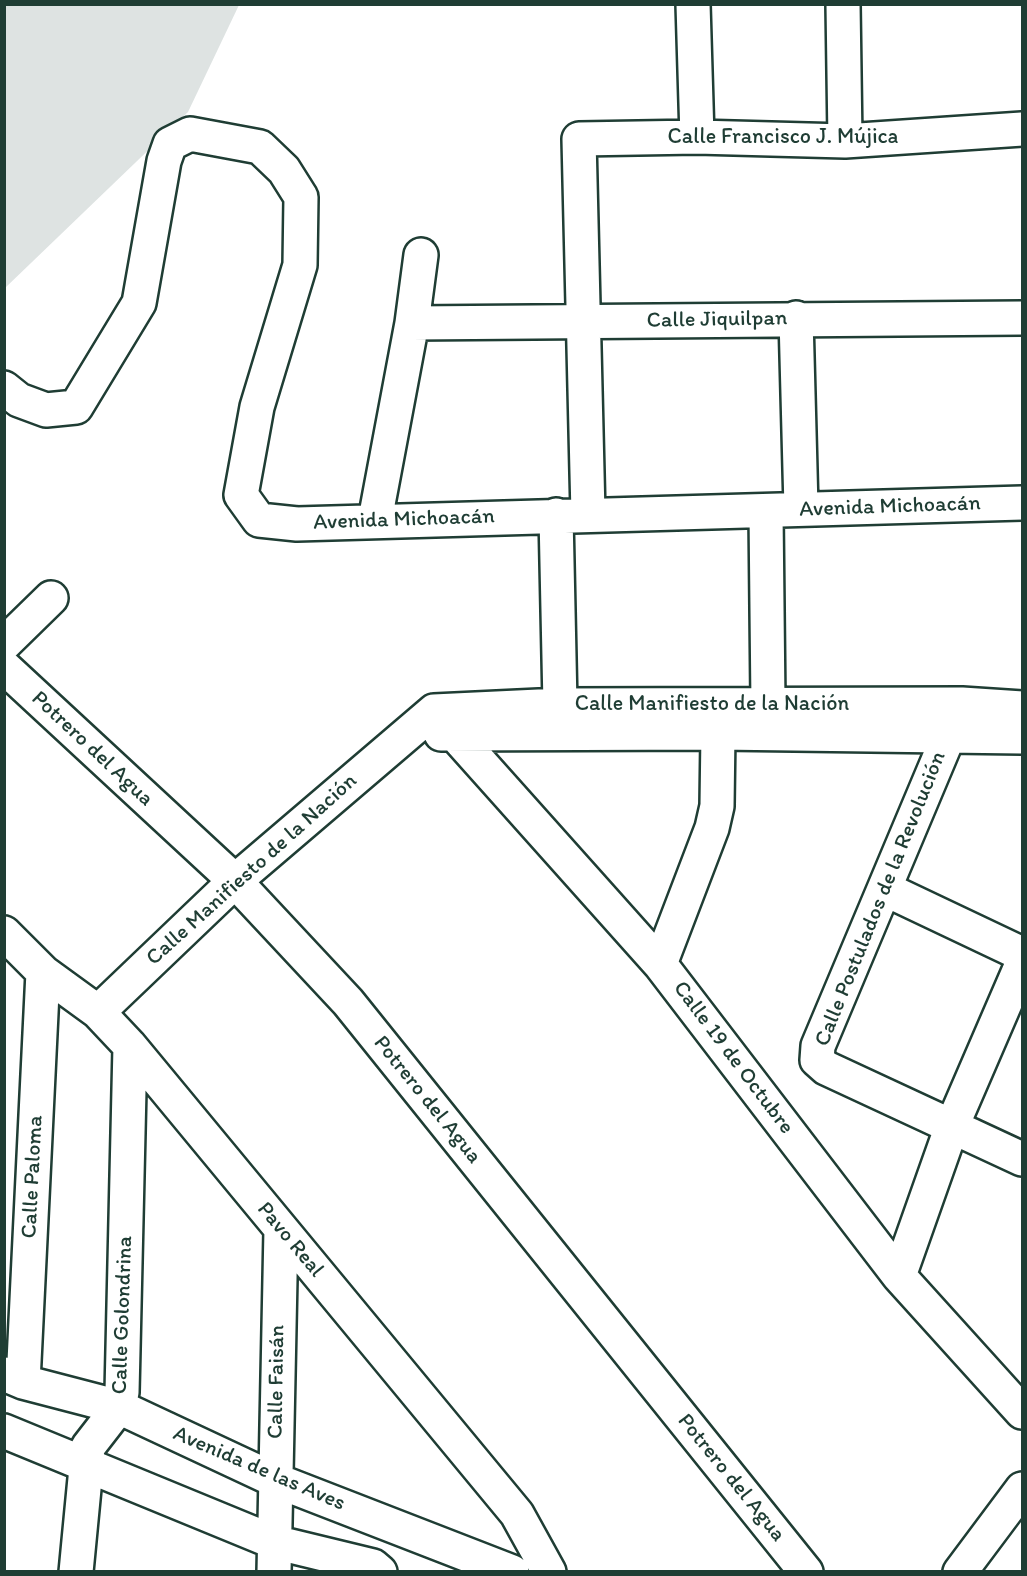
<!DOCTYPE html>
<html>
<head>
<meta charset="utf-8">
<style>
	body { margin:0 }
	#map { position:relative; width:1027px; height:1576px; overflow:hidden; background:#fff; font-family:Itim,sans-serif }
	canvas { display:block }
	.frame { position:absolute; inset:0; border:6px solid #1f3d34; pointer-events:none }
</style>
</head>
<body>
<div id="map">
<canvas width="1027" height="1576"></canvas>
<div class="frame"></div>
</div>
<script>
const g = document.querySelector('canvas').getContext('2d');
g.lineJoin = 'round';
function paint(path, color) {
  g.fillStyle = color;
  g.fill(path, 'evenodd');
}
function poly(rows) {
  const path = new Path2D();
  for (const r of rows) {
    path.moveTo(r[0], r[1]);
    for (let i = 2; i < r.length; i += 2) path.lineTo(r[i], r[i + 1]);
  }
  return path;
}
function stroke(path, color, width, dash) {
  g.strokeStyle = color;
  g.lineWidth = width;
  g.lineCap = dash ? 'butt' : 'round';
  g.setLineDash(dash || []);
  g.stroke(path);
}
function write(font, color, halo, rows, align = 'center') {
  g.font = font + ' Itim,sans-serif';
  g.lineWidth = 4.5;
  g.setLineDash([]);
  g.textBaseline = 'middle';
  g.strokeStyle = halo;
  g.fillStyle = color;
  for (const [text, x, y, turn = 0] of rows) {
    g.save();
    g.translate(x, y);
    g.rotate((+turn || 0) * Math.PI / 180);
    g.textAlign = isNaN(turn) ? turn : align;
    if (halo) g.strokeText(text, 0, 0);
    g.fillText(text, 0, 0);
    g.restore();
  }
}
paint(poly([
	[5,5,239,5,188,112,5,288]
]), '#dee3e2');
const minor = poly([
	[693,4,697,137],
	[843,4,845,141],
	[796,318,801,508],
	[412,323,1022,318],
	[4,388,19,400,46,410,76,407,139,303,164,161,170,144,190,134,260,147,284,170,301,197,300,265,257,407,241,495,259,520,297,524,1022,503],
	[766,512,768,704],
	[588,514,579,139,697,137,845,141,1022,129],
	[556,515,560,705],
	[375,520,412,323,421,255],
	[4,644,51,598],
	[4,667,235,881,348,1002,806,1572],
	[962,704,818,1046,817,1060,826,1068,1022,1159],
	[434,711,660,964,899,1276,1022,1412],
	[441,734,718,733,1022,737],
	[885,889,1022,954],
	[4,933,43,972,98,1012,130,1046,517,1514,549,1572],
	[660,964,712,828,717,806,718,733],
	[98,1012,235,881,434,711,560,705,962,704,1022,708],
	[899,1276,952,1126,1022,964],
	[4,1374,23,1382,119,1407,275,1480,512,1572],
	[23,1382,43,972],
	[4,1431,274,1542,373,1566,380,1572],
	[76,1572,88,1447,119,1407,122,1392,130,1046],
	[274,1572,281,1229],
	[960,1572,1022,1489]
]);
stroke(minor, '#1f3d34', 38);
stroke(minor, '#fff', 33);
write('22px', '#1f3d34', '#fff', [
	["Calle Francisco J. Mújica",783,137],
	["Calle Jiquilpan",717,320,-1],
	["Avenida Michoacán",890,507,-2],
	["Avenida Michoacán",404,520,-2],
	["Calle Manifiesto de la Nación",712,704],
	["Potrero del Agua",92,749,43],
	["Calle Manifiesto de la Nación",252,870,-42],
	["Calle Postulados de la Revolución",881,899,-68],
	["Calle 19 de Octubre",733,1058,53],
	["Potrero del Agua",427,1100,51],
	["Calle Paloma",33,1177,-87],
	["Pavo Real",290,1240,50],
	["Calle Golondrina",123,1315,-88],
	["Calle Faisán",277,1382,-89],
	["Avenida de las Aves",259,1469,23],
	["Potrero del Agua",731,1478,51]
]);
</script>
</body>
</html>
